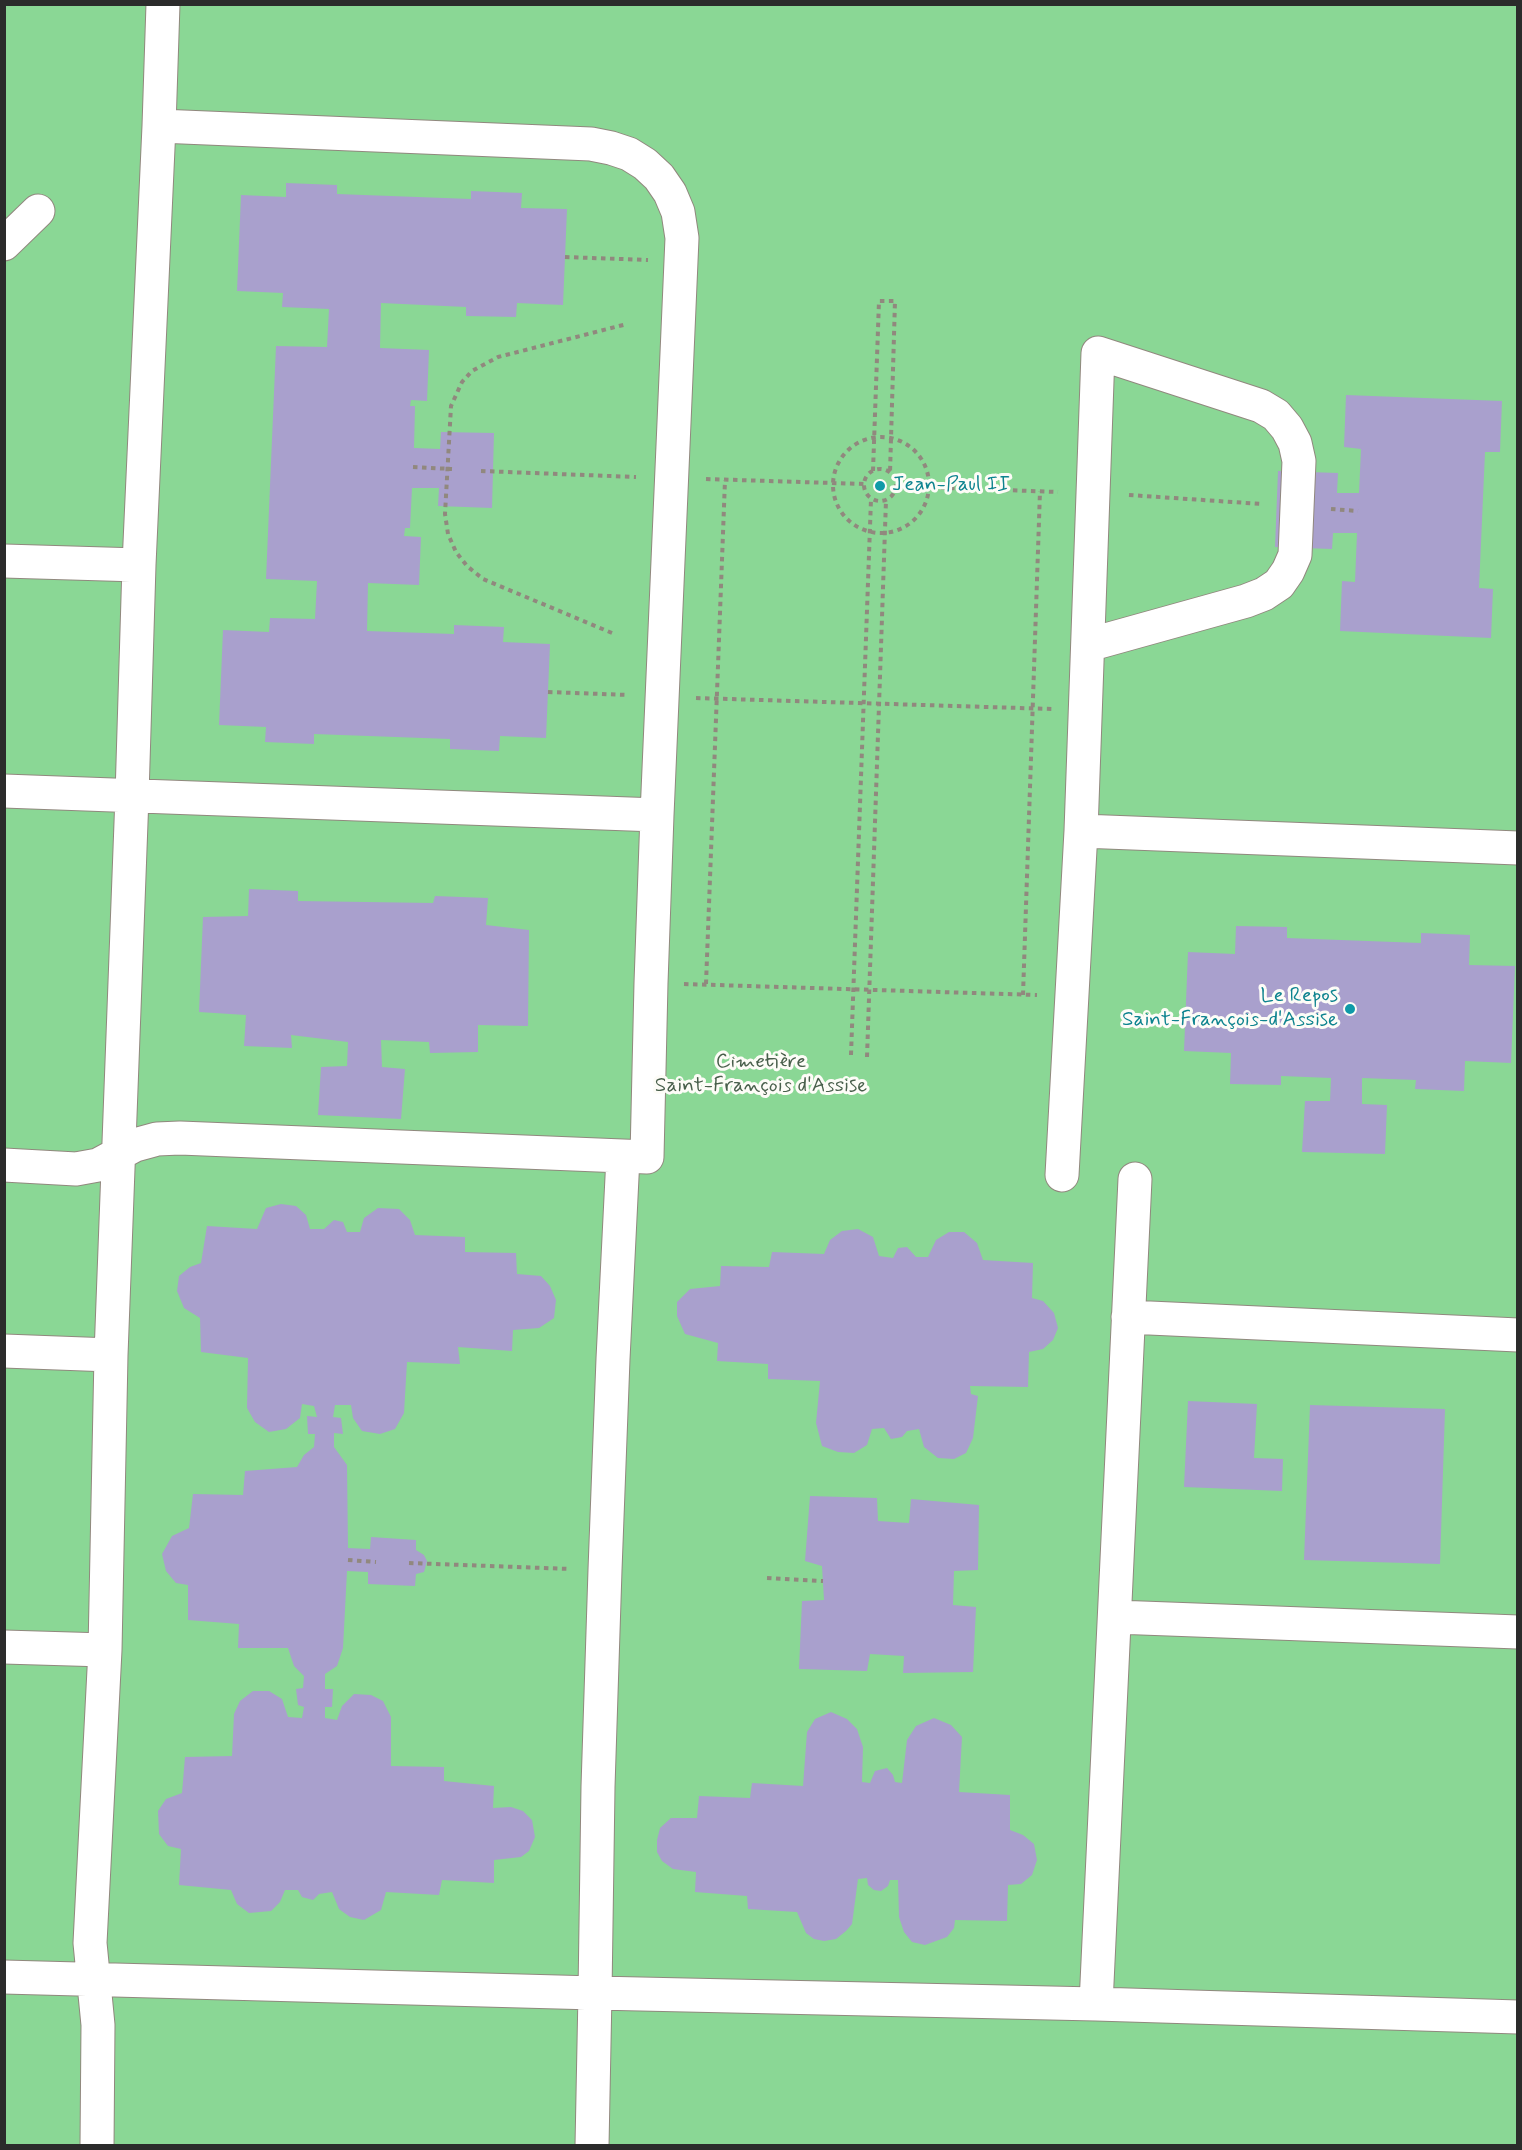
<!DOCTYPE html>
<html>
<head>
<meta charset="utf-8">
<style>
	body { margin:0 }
	#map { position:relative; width:1522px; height:2150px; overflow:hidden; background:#f7e5d0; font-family:Mynerve,sans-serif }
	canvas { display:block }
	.frame { position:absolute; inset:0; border:6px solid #2b2b2b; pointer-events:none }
</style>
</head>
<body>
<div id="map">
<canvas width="1522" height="2150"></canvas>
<div class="frame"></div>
</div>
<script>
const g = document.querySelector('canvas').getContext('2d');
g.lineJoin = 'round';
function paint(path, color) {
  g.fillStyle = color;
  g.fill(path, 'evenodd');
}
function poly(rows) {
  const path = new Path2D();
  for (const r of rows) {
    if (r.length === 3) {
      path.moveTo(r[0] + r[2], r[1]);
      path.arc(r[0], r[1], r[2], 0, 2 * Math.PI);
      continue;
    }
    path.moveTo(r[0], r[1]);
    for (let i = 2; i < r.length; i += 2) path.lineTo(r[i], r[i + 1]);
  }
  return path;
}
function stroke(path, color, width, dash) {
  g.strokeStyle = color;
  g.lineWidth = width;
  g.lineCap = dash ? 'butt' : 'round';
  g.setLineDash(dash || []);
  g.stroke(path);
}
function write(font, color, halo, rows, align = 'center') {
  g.font = font + ' Mynerve,sans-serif';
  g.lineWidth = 6;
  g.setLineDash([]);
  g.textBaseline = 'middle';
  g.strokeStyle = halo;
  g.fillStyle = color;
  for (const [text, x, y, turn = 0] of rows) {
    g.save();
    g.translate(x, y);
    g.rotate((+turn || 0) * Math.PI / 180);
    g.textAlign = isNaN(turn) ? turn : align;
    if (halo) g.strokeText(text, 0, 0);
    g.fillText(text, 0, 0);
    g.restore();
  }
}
paint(poly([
	[5,5,1517,5,1517,2145,5,2145]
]), '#8ad795');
paint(poly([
	[286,183,337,185,337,194,471,199,471,191,522,193,521,208,567,209,563,305,517,303,516,317,466,316,466,307,381,303,380,348,429,350,427,401,411,400,410,406,415,406,414,448,440,449,441,432,494,433,492,508,438,506,439,488,412,488,410,528,405,528,404,536,421,537,419,585,368,583,367,631,454,634,454,625,504,627,503,642,550,644,546,738,500,736,499,751,450,749,450,739,314,734,314,744,265,742,266,727,219,725,223,630,269,632,270,618,315,619,317,581,266,579,276,346,327,347,329,309,282,307,283,293,237,291,241,195,286,197],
	[1346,395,1502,401,1500,452,1485,452,1479,588,1493,589,1491,638,1340,631,1342,581,1355,582,1357,533,1333,533,1332,549,1275,547,1278,471,1338,473,1337,493,1359,493,1361,449,1344,447],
	[249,889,298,891,298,901,433,903,435,896,488,898,486,925,529,930,528,1026,478,1025,478,1052,430,1053,429,1042,381,1040,382,1067,405,1069,401,1119,318,1115,321,1067,347,1066,348,1042,291,1035,292,1048,244,1046,246,1015,199,1012,203,917,248,916],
	[1236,926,1287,927,1287,938,1421,943,1421,933,1470,935,1469,965,1515,966,1511,1063,1465,1061,1464,1091,1415,1089,1416,1080,1362,1078,1362,1104,1387,1105,1385,1154,1302,1152,1305,1101,1330,1101,1331,1078,1281,1076,1281,1085,1230,1084,1231,1053,1184,1051,1188,952,1235,954],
	[281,1204,296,1206,306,1215,310,1229,324,1229,334,1220,343,1222,347,1232,360,1232,364,1218,378,1208,399,1209,410,1220,415,1235,465,1237,465,1252,516,1253,517,1274,541,1276,550,1286,556,1300,554,1318,539,1328,513,1330,512,1351,458,1347,460,1364,407,1362,404,1413,395,1429,380,1434,362,1431,353,1418,351,1405,335,1405,333,1417,341,1418,343,1434,334,1433,334,1447,347,1465,348,1548,370,1549,371,1537,416,1540,416,1550,424,1555,427,1561,424,1572,416,1574,415,1586,368,1584,368,1572,347,1571,343,1648,337,1666,325,1674,325,1689,333,1689,332,1707,325,1707,325,1718,337,1720,342,1706,354,1694,371,1695,383,1701,391,1717,391,1766,444,1767,444,1781,494,1786,493,1808,511,1807,523,1811,532,1820,535,1837,529,1851,521,1857,494,1860,494,1883,442,1880,439,1895,386,1892,381,1910,364,1920,350,1917,339,1909,332,1892,319,1894,313,1900,302,1897,298,1890,285,1890,280,1902,271,1911,249,1913,237,1904,231,1890,179,1885,181,1849,168,1846,159,1834,158,1811,166,1799,182,1793,185,1757,232,1756,234,1714,240,1701,253,1691,269,1691,282,1699,288,1717,302,1718,304,1707,298,1705,296,1689,303,1688,304,1676,294,1666,288,1648,238,1648,239,1624,188,1620,188,1585,176,1583,166,1571,162,1554,172,1536,189,1528,193,1494,243,1495,245,1471,297,1467,304,1455,314,1447,315,1434,308,1434,307,1416,317,1417,314,1406,302,1404,300,1418,286,1429,269,1432,255,1422,247,1408,248,1358,201,1352,200,1318,184,1308,177,1291,179,1276,190,1267,201,1263,207,1226,257,1229,266,1208],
	[858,1229,873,1237,879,1256,893,1258,898,1248,907,1247,916,1257,928,1257,936,1240,949,1232,964,1232,977,1243,983,1260,1033,1263,1032,1298,1043,1301,1054,1313,1058,1328,1053,1340,1043,1349,1029,1352,1028,1387,970,1386,971,1394,978,1396,973,1438,966,1453,954,1459,938,1458,924,1447,919,1429,907,1431,902,1437,891,1439,884,1428,872,1429,867,1445,854,1453,838,1452,822,1446,816,1423,820,1381,768,1379,768,1364,717,1361,718,1343,685,1334,677,1316,677,1302,690,1289,720,1286,721,1266,769,1267,772,1252,824,1254,830,1240,842,1231],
	[1188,1401,1257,1404,1254,1458,1283,1459,1282,1491,1184,1487],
	[1310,1405,1445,1409,1440,1564,1304,1560],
	[810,1496,877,1498,878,1521,909,1523,911,1499,979,1505,978,1570,954,1571,953,1605,976,1607,973,1672,903,1673,904,1656,870,1654,867,1671,799,1669,802,1601,824,1600,822,1566,805,1561],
	[831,1712,847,1719,857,1729,863,1747,862,1782,870,1783,875,1771,887,1768,893,1775,895,1782,902,1783,907,1740,916,1726,934,1718,951,1725,962,1737,959,1792,1010,1795,1010,1830,1023,1835,1034,1844,1037,1860,1032,1875,1021,1884,1008,1885,1007,1921,955,1920,954,1928,947,1937,925,1945,912,1942,904,1932,899,1917,898,1880,890,1880,888,1886,881,1891,874,1890,868,1885,867,1878,858,1879,852,1924,846,1931,836,1939,824,1941,814,1939,806,1933,797,1912,748,1909,747,1896,695,1892,696,1872,673,1869,662,1861,657,1852,657,1840,660,1828,671,1818,697,1818,699,1796,750,1798,752,1783,803,1786,807,1732,815,1719]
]), '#a9a0cd');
const minor = poly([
	[163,4,159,126,591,144,611,148,629,154,645,164,659,177,670,193,678,212,682,238,657,815],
	[4,244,38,211],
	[4,561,139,565],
	[4,791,657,815,651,983,647,1157,180,1138,157,1139,135,1145,98,1165,76,1169,4,1165],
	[1081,831,1518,848],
	[1062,1175,1081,831,1098,353,1261,406,1276,415,1287,428,1295,443,1299,461,1295,555,1288,571,1279,584,1264,594,1246,601,1088,645],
	[1128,1317,1518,1335],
	[4,1351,111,1355,105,1650],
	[111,1355,132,796,139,565,159,126],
	[1115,1617,1518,1632],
	[4,1647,105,1650,90,1943,98,2025,97,2146],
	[4,1977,595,1993,598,1787,605,1570,613,1359,623,1157],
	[1096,2004,1135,1179],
	[592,2146,595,1993,1096,2004,1518,2017]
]);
stroke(minor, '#91887e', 35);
stroke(poly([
	[565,257,648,260],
	[881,485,48],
	[413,467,452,469],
	[880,485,16],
	[481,471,636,477],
	[873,471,879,301,895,301,890,473],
	[706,479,864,484],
	[896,486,1058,492],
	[1129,495,1262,504],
	[1331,509,1358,511],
	[612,633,483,579,467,566,456,552,448,534,445,514,451,406,462,382,472,371,498,357,627,324],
	[548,692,628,695],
	[696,698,1052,709],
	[684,984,1037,995],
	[706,984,725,480],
	[1023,995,1040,491],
	[851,1055,871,499],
	[867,1057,886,500],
	[348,1560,376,1562],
	[409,1563,570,1569],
	[767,1578,823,1581]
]), '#91887e', 4, [4.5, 4.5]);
stroke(minor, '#fff', 33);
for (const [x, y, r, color] of [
	[880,486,6,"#0f9aa8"],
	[1350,1009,6,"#0f9aa8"]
]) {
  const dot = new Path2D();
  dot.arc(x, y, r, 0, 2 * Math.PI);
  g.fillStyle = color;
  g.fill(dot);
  stroke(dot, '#fdfcf7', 2);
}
write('21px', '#0d838f', '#fdfcf7', [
	["Jean-Paul II",892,486],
	["Le Repos",1338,997,"right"],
	["Saint-François-d'Assise",1338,1021,"right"]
], 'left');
write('21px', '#485f4b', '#fdfcf7', [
	["Cimetière",761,1063],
	["Saint-François d'Assise",761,1087]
]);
</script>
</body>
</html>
